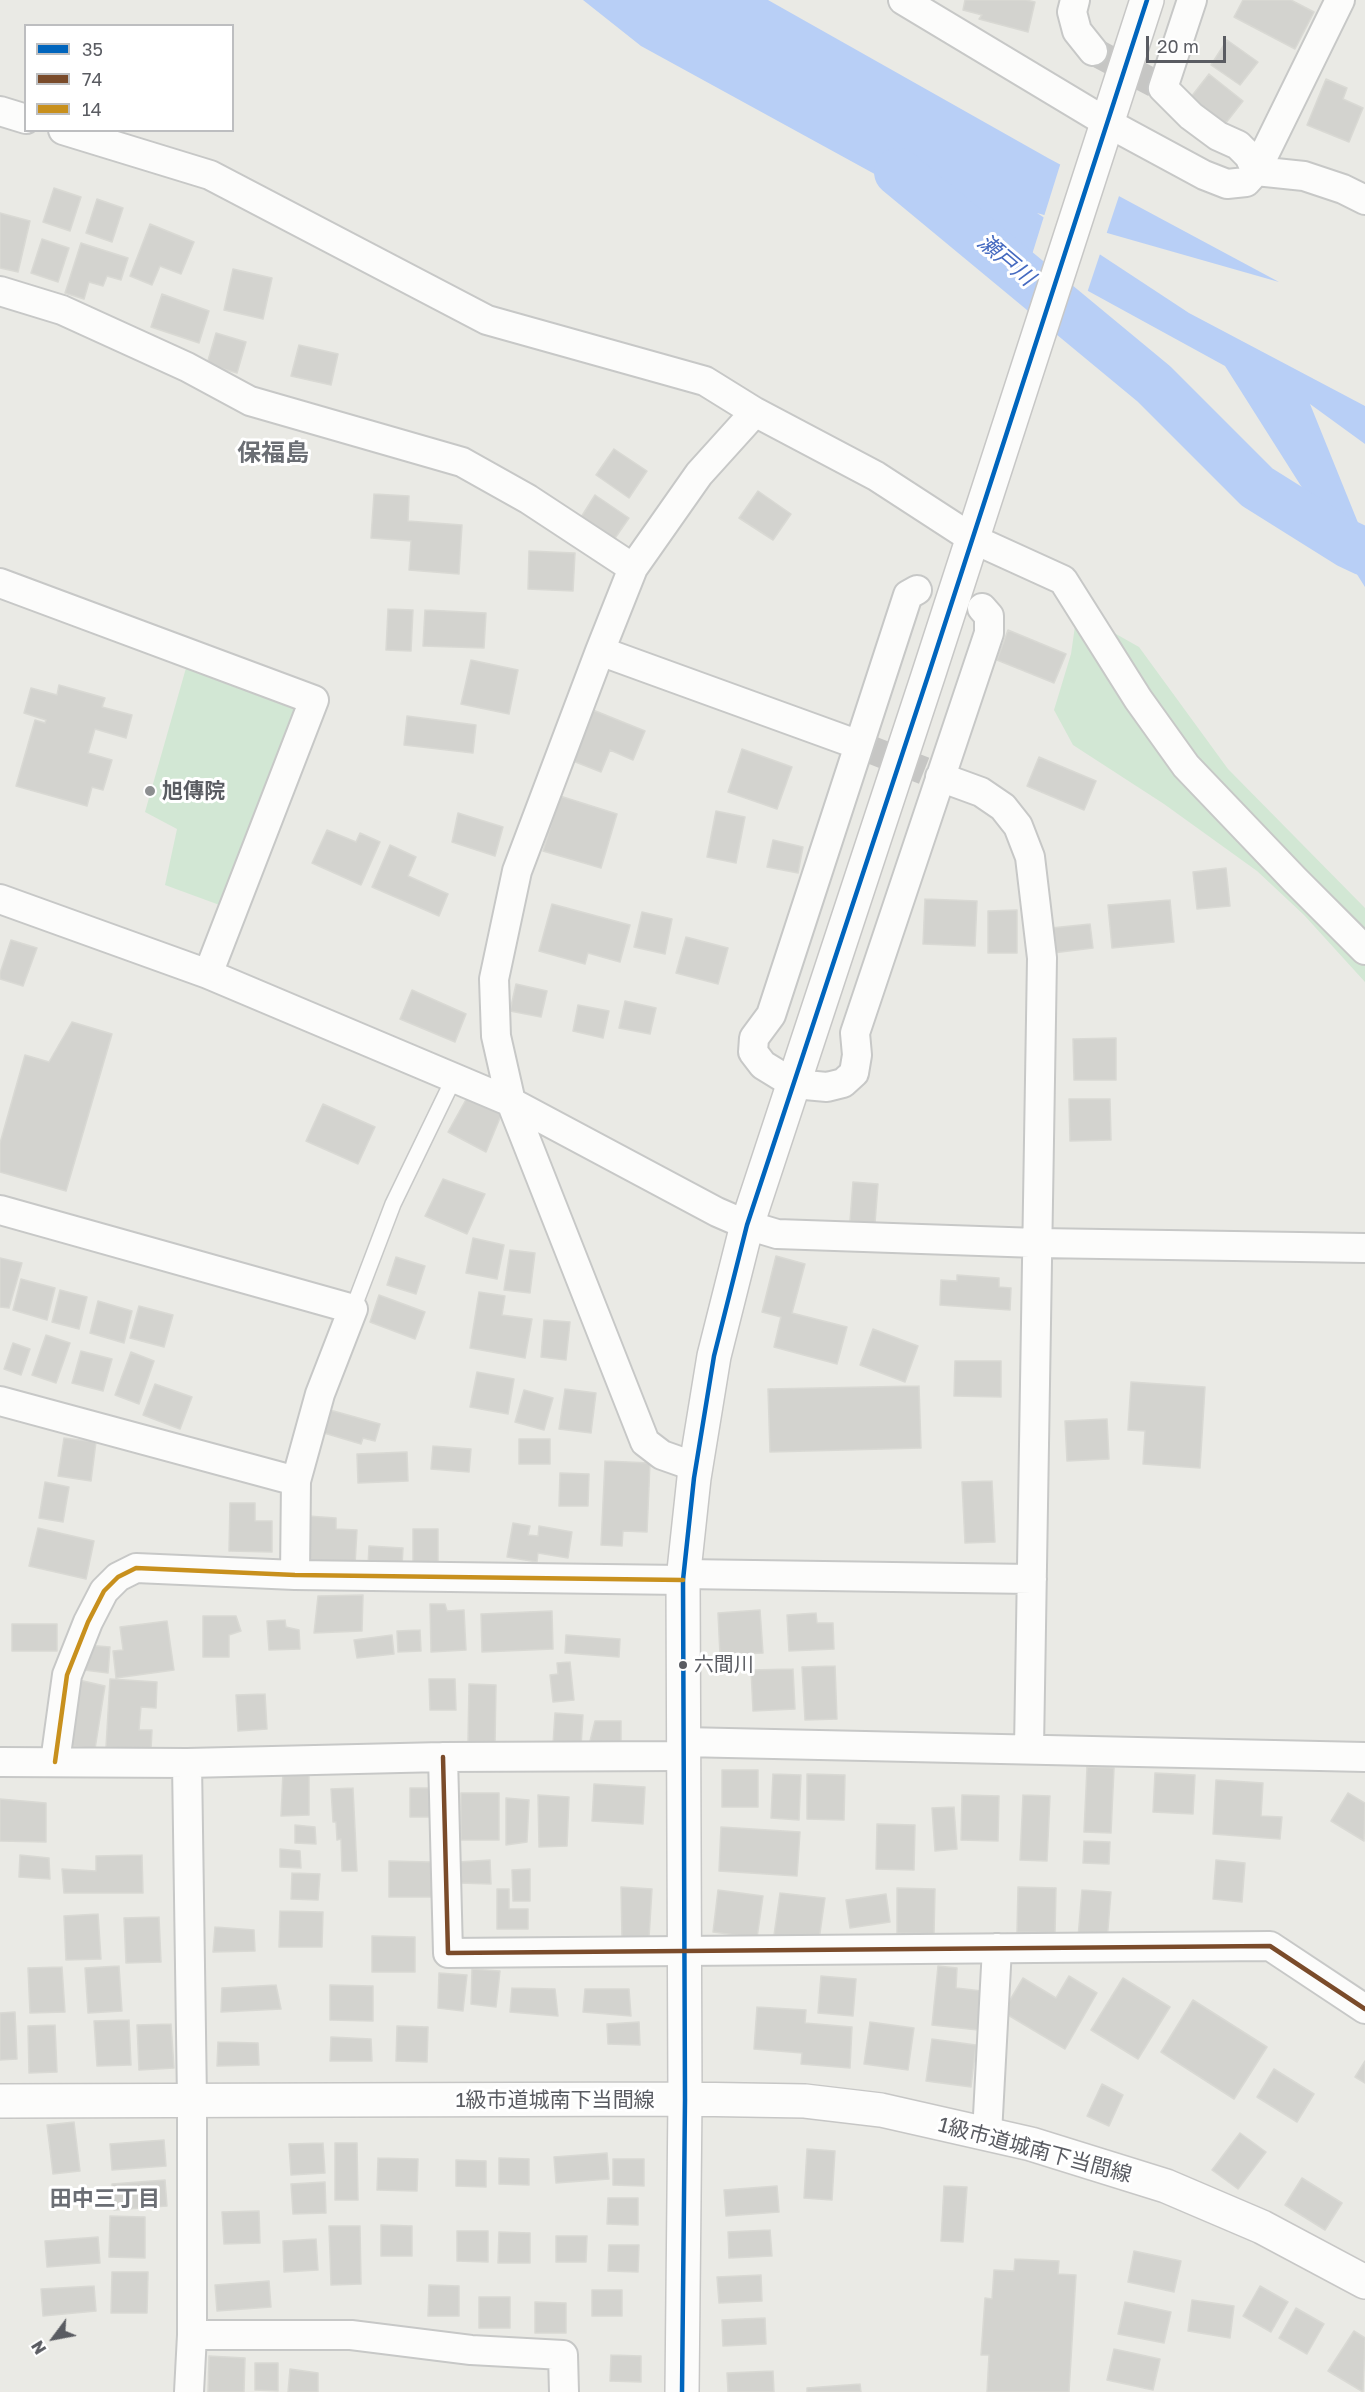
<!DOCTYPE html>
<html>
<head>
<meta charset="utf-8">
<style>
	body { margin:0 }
	#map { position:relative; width:1365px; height:2392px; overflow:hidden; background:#eaeae5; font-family:"Golos Text",sans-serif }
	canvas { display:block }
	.legend { position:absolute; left:24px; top:24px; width:210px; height:108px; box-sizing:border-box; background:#fff; border:2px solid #bdbec0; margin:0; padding:8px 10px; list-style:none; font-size:18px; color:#5a5c62 }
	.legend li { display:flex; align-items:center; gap:12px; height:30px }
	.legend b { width:30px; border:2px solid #bdbec0 }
	.north { position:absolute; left:24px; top:2308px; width:60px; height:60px; -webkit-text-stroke:4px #fff; paint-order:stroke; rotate:238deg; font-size:16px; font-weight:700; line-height:24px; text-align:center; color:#5a5c62 }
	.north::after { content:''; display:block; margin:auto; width:21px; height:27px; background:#5a5c62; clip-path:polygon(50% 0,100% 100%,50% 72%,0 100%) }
	.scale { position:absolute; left:1146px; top:36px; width:80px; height:27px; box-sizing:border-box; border:3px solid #5a5c62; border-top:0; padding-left:8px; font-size:18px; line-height:21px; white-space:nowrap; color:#5a5c62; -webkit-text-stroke:4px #fff; paint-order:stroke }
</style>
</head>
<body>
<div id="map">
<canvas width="1365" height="2392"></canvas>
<ul class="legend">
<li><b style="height:8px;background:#0065bd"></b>35</li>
<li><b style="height:8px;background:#7a4b2a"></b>74</li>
<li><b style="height:8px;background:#c8901d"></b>14</li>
</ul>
<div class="north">N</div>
<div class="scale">20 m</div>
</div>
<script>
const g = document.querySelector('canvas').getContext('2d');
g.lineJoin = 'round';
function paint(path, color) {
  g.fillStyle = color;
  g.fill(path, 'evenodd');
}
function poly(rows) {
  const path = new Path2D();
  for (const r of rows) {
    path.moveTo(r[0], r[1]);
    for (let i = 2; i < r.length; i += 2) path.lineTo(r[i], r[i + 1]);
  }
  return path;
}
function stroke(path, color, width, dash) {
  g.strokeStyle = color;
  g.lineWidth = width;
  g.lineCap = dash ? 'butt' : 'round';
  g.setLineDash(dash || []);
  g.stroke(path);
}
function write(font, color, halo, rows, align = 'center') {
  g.font = font + ' "Golos Text","Noto Sans JP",sans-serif';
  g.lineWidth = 6;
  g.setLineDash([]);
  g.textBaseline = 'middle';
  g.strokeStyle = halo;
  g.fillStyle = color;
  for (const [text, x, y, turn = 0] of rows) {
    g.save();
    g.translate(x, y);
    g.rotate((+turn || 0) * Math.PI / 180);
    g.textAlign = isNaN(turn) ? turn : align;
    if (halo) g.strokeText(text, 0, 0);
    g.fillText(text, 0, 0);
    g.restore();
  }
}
paint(poly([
	[1077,612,1139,647,1228,769,1365,908,1365,982,1304,915,1257,871,1164,804,1073,745,1054,710,1071,654],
	[186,668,301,708,225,907,165,885,177,829,145,812]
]), '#d2e7d4');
paint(poly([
	[583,0,768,0,1048,158,1279,282,1037,213,1189,313,1365,406,1365,444,1310,404,1365,540,1365,587,1225,366,641,46]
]), '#b8cff6');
paint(poly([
	[1061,162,1120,193,1106,235,1052,220,1101,251,1087,293,1030,261]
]), '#eaeae5');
stroke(poly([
	[898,172,1154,384,1257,487,1348,544,1365,552]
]), '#b8cff6', 48);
const building = poly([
	[965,0,1026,0,1035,2,1028,32,979,19,982,15,963,10,965,0],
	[1243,0,1291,0,1314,12,1295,49,1234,17,1243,0],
	[1227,40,1258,62,1240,85,1211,65,1227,40],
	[1209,74,1243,101,1225,124,1191,97,1209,74],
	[1326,79,1347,88,1343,99,1363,108,1349,142,1307,125,1326,79],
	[54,188,81,197,70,231,43,222,54,188],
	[97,199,123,208,112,242,86,233,97,199],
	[0,213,30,221,18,272,0,268,0,213],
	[150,224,194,242,181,274,160,266,152,285,130,276,150,224],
	[42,239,69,248,58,282,31,273,42,239],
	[81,243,128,258,121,280,107,276,103,286,89,282,84,299,65,293,81,243],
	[233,269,272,278,263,319,224,310,233,269],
	[162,294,209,311,199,343,151,327,162,294],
	[216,333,246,342,237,373,207,364,216,333],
	[299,345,338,354,331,385,291,376,299,345],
	[614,449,647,471,629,498,596,475,614,449],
	[758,491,791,514,773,540,739,518,758,491],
	[374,494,409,496,408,521,462,525,459,574,409,570,411,541,371,538,374,494],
	[595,495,629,518,611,544,578,522,595,495],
	[529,551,575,553,573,591,528,589,529,551],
	[388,609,413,610,411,651,386,650,388,609],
	[425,610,486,613,484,648,423,646,425,610],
	[1008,630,1066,654,1054,683,997,660,1008,630],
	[471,660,518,670,509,714,461,704,471,660],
	[59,685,105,698,102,707,132,715,126,738,95,729,88,753,112,760,103,790,92,787,87,806,16,786,35,720,45,723,46,720,24,713,31,688,57,695,59,685],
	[593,710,645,731,633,760,610,750,601,772,573,761,593,710],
	[407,716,476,725,473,753,404,745,407,716],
	[742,749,792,767,777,809,728,792,742,749],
	[1039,757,1096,781,1084,810,1027,786,1039,757],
	[560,796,617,814,601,868,543,851,560,796],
	[716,811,745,817,736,863,707,857,716,811],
	[458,813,503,827,495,856,452,842,458,813],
	[327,830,356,842,360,833,380,842,361,885,312,863,327,830],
	[773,840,803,847,798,873,767,867,773,840],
	[390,845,416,857,408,876,448,894,439,916,372,887,390,845],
	[1226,868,1230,906,1197,909,1193,872,1226,868],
	[925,899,977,901,975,946,923,944,925,899],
	[1170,900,1174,942,1112,948,1108,905,1170,900],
	[552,904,630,925,620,962,588,953,585,964,539,951,552,904],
	[1017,910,1017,953,988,953,988,911,1017,910],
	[642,912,672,919,665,954,634,947,642,912],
	[1090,924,1093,948,1053,953,1051,928,1090,924],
	[686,937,728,948,718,984,676,973,686,937],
	[11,940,37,948,23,986,0,979,0,973,11,940],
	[516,984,547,991,541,1017,510,1011,516,984],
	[412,990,466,1014,455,1042,400,1019,412,990],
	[625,1001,656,1008,650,1034,619,1028,625,1001],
	[578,1005,609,1011,603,1038,573,1031,578,1005],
	[72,1022,112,1034,66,1191,0,1172,0,1143,25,1055,49,1062,72,1022],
	[1116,1038,1116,1080,1074,1080,1073,1039,1116,1038],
	[468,1096,502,1113,486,1152,448,1132,468,1096],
	[1069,1099,1110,1099,1111,1140,1070,1141,1069,1099],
	[323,1104,375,1127,358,1164,306,1141,323,1104],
	[443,1179,485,1194,467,1234,425,1216,443,1179],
	[853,1182,878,1184,875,1223,850,1221,853,1182],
	[473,1238,504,1245,497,1279,466,1273,473,1238],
	[510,1250,535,1253,530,1293,504,1290,510,1250],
	[776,1256,805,1264,792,1313,847,1327,837,1364,774,1347,781,1317,762,1312,776,1256],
	[396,1257,425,1266,416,1294,387,1285,396,1257],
	[0,1258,22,1263,9,1308,0,1307,0,1258],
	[957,1275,999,1278,999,1287,1011,1288,1010,1310,940,1305,941,1280,957,1281,957,1275],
	[21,1279,55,1288,47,1320,13,1310,21,1279],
	[60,1290,87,1297,79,1329,52,1322,60,1290],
	[479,1292,505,1296,502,1315,532,1319,525,1358,470,1348,479,1292],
	[379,1295,425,1312,415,1339,370,1322,379,1295],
	[98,1301,132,1311,124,1343,90,1333,98,1301],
	[139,1306,173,1315,164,1347,130,1338,139,1306],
	[544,1320,570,1322,566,1360,541,1357,544,1320],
	[873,1329,918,1346,905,1382,860,1365,873,1329],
	[46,1335,70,1343,56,1383,32,1375,46,1335],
	[13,1343,30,1349,21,1375,4,1369,13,1343],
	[81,1351,112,1359,103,1391,72,1383,81,1351],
	[131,1352,154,1361,139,1404,115,1395,131,1352],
	[955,1361,1001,1361,1001,1397,954,1396,955,1361],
	[477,1372,514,1379,508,1414,470,1407,477,1372],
	[1131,1382,1205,1387,1200,1468,1143,1464,1145,1431,1128,1430,1131,1382],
	[155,1384,192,1397,180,1429,143,1415,155,1384],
	[919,1386,921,1448,770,1452,768,1389,919,1386],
	[565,1389,596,1393,591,1433,559,1429,565,1389],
	[524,1390,553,1398,544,1430,515,1422,524,1390],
	[330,1410,380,1424,375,1441,363,1438,361,1444,324,1433,330,1410],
	[1107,1419,1109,1459,1067,1461,1065,1421,1107,1419],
	[64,1438,96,1442,91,1481,58,1476,64,1438],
	[519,1439,550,1439,550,1464,519,1464,519,1439],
	[433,1446,471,1449,469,1472,431,1469,433,1446],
	[407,1452,408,1481,358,1483,357,1454,407,1452],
	[605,1461,650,1463,647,1532,623,1531,622,1546,601,1545,605,1461],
	[560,1473,589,1474,588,1506,559,1506,560,1473],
	[992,1481,995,1542,965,1543,962,1482,992,1481],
	[45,1482,69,1487,63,1522,39,1518,45,1482],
	[230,1503,255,1503,255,1521,272,1521,272,1552,229,1551,230,1503],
	[308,1516,336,1518,336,1529,357,1530,355,1565,306,1562,308,1516],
	[513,1523,530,1526,528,1535,538,1536,539,1526,572,1532,568,1558,538,1553,537,1562,507,1557,513,1523],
	[38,1528,94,1541,86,1579,29,1566,38,1528],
	[413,1529,438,1529,438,1562,413,1562,413,1529],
	[369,1546,403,1548,402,1567,368,1566,369,1546],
	[363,1595,362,1631,314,1633,318,1596,363,1595],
	[430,1604,445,1604,447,1611,464,1610,466,1650,431,1652,430,1604],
	[760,1610,763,1653,720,1655,718,1613,760,1610],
	[552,1611,553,1649,482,1652,481,1614,552,1611],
	[816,1613,817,1623,833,1623,834,1649,789,1651,787,1615,816,1613],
	[203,1616,236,1616,241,1631,229,1635,229,1657,203,1657,203,1616],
	[285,1620,286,1627,299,1630,300,1649,269,1650,267,1621,285,1620],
	[167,1621,174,1670,116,1678,113,1651,123,1650,120,1627,167,1621],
	[12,1624,57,1624,57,1651,12,1651,12,1624],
	[420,1630,421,1651,398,1652,397,1631,420,1630],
	[392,1635,394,1654,357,1658,354,1640,392,1635],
	[566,1635,620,1639,619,1657,565,1653,566,1635],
	[86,1645,110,1647,108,1673,84,1670,86,1645],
	[570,1662,574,1700,553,1702,550,1675,558,1674,557,1663,570,1662],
	[835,1666,837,1719,805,1720,802,1667,835,1666],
	[793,1669,795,1709,753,1711,751,1670,793,1669],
	[110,1679,157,1682,156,1708,141,1707,139,1730,152,1730,151,1750,106,1747,110,1679],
	[429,1679,455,1679,456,1710,430,1710,429,1679],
	[79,1680,105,1686,95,1749,72,1746,79,1680],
	[469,1684,496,1685,495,1744,468,1743,469,1684],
	[265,1694,267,1729,238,1731,236,1695,265,1694],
	[555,1713,583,1715,581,1746,553,1744,555,1713],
	[595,1721,621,1721,621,1745,589,1745,595,1721],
	[1087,1767,1114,1768,1111,1833,1084,1832,1087,1767],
	[722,1770,758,1770,758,1807,722,1807,722,1770],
	[283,1772,309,1772,309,1815,281,1816,283,1772],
	[1155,1773,1195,1775,1193,1814,1153,1812,1155,1773],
	[773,1774,801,1775,799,1820,771,1818,773,1774],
	[807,1774,845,1775,844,1820,807,1819,807,1774],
	[1216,1780,1263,1783,1261,1816,1282,1817,1280,1839,1213,1834,1216,1780],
	[594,1784,645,1787,643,1824,592,1821,594,1784],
	[353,1788,357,1871,342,1871,341,1839,337,1840,336,1822,333,1822,331,1789,353,1788],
	[410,1788,433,1788,433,1817,410,1817,410,1788],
	[461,1793,499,1793,499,1840,461,1840,461,1793],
	[1348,1793,1365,1803,1364,1841,1331,1821,1348,1793],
	[538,1795,569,1797,567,1846,539,1847,538,1795],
	[962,1795,999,1796,998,1841,961,1840,962,1795],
	[1023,1795,1050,1796,1047,1861,1020,1860,1023,1795],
	[506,1798,529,1800,527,1842,506,1845,506,1798],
	[0,1799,46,1803,46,1842,0,1841,0,1799],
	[954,1807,957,1849,935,1851,932,1808,954,1807],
	[877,1824,915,1825,914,1870,876,1869,877,1824],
	[295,1825,315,1827,316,1844,295,1843,295,1825],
	[721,1827,800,1832,797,1876,719,1871,721,1827],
	[1084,1841,1110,1842,1109,1864,1083,1863,1084,1841],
	[280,1849,300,1851,301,1868,280,1867,280,1849],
	[20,1855,49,1858,50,1879,19,1877,20,1855],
	[142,1855,143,1893,64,1893,62,1869,96,1871,96,1856,142,1855],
	[490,1860,491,1884,459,1883,458,1862,490,1860],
	[1216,1860,1245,1863,1242,1902,1213,1899,1216,1860],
	[389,1861,432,1862,432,1897,389,1897,389,1861],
	[530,1869,530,1901,513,1901,512,1870,530,1869],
	[292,1873,320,1874,318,1900,291,1899,292,1873],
	[621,1887,652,1889,649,1938,622,1939,621,1887],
	[1018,1887,1056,1888,1055,1933,1017,1932,1018,1887],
	[897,1888,935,1889,934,1934,897,1933,897,1888],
	[497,1889,509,1889,509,1909,528,1909,528,1929,497,1929,497,1889],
	[718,1890,763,1896,757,1938,713,1932,718,1890],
	[1082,1890,1111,1892,1107,1941,1078,1938,1082,1890],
	[780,1893,825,1898,819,1940,774,1935,780,1893],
	[886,1894,890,1922,850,1928,846,1900,886,1894],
	[280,1911,323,1912,322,1947,279,1947,280,1911],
	[98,1914,101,1959,66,1960,64,1916,98,1914],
	[159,1917,161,1962,126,1963,124,1918,159,1917],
	[215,1927,254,1930,255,1951,213,1952,215,1927],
	[372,1936,415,1937,415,1972,372,1972,372,1936],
	[119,1966,122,2011,88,2013,85,1968,119,1966],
	[938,1966,957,1968,956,1988,982,1991,978,2030,932,2025,938,1966],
	[62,1967,65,2012,30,2013,28,1968,62,1967],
	[472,1969,500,1971,496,2007,471,2004,472,1969],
	[439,1973,467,1975,463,2011,438,2008,439,1973],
	[821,1976,856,1979,853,2016,818,2013,821,1976],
	[1069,1976,1097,1993,1065,2049,1003,2012,1023,1978,1056,1998,1069,1976],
	[1123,1978,1170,2007,1138,2059,1091,2030,1123,1978],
	[276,1985,281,2009,221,2012,222,1988,276,1985],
	[330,1985,373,1986,373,2021,330,2020,330,1985],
	[512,1988,555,1989,558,2016,510,2012,512,1988],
	[585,1989,629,1989,631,2016,583,2012,585,1989],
	[1193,2000,1267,2047,1234,2099,1161,2052,1193,2000],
	[757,2007,806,2010,805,2023,852,2027,850,2068,801,2064,802,2053,754,2049,757,2007],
	[15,2012,17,2059,0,2060,0,2013,15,2012],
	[129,2020,131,2065,97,2066,94,2021,129,2020],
	[639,2022,640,2045,608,2044,607,2024,639,2022],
	[870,2022,914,2028,908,2070,864,2064,870,2022],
	[171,2024,174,2068,139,2070,137,2025,171,2024],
	[55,2025,57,2072,29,2073,28,2026,55,2025],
	[397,2026,428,2027,427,2062,396,2061,397,2026],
	[331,2037,371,2039,372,2061,330,2061,331,2037],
	[932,2039,976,2045,971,2087,926,2081,932,2039],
	[218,2042,258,2043,259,2065,217,2066,218,2042],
	[1365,2061,1365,2083,1355,2077,1365,2061],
	[1274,2069,1314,2094,1297,2122,1257,2097,1274,2069],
	[1102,2084,1123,2095,1109,2126,1087,2116,1102,2084],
	[74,2122,80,2171,53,2174,47,2125,74,2122],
	[1240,2133,1266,2152,1238,2189,1212,2170,1240,2133],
	[164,2140,166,2166,112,2170,110,2144,164,2140],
	[323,2143,325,2173,291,2175,289,2144,323,2143],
	[335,2143,357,2143,358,2200,335,2200,335,2143],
	[807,2149,835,2151,832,2200,804,2198,807,2149],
	[607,2153,609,2179,556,2183,554,2157,607,2153],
	[378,2158,418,2159,417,2191,377,2190,378,2158],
	[499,2158,529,2159,529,2185,499,2184,499,2158],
	[613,2159,644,2159,644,2186,613,2185,613,2159],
	[456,2160,486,2161,486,2187,456,2186,456,2160],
	[1302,2178,1342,2203,1325,2230,1285,2205,1302,2178],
	[165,2180,167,2206,114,2210,112,2184,165,2180],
	[325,2182,326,2213,293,2214,291,2184,325,2182],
	[777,2186,779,2212,726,2216,724,2190,777,2186],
	[944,2186,967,2187,963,2242,941,2241,944,2186],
	[608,2198,638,2198,638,2225,607,2224,608,2198],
	[259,2211,260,2243,224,2244,222,2212,259,2211],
	[110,2216,145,2217,145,2258,109,2257,110,2216],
	[381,2225,412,2226,412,2256,381,2256,381,2225],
	[329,2226,360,2226,361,2284,331,2285,329,2226],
	[770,2230,772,2256,729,2258,728,2232,770,2230],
	[457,2231,488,2231,488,2262,457,2261,457,2231],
	[499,2232,530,2233,530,2263,498,2263,499,2232],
	[556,2236,587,2236,586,2262,556,2262,556,2236],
	[98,2237,100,2263,47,2267,45,2241,98,2237],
	[316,2239,318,2270,284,2272,283,2241,316,2239],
	[609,2245,639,2245,638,2272,608,2271,609,2245],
	[1134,2251,1181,2261,1174,2292,1128,2282,1134,2251],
	[1015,2259,1059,2261,1058,2274,1076,2275,1069,2392,987,2392,989,2355,981,2355,985,2298,992,2299,994,2270,1014,2271,1015,2259],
	[112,2272,148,2272,147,2313,111,2313,112,2272],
	[761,2275,762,2301,719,2303,717,2277,761,2275],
	[269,2281,271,2307,217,2311,215,2285,269,2281],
	[429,2285,459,2286,459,2316,428,2316,429,2285],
	[94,2286,96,2311,43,2316,41,2289,94,2286],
	[1260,2286,1288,2302,1271,2332,1243,2316,1260,2286],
	[592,2290,622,2290,622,2316,592,2316,592,2290],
	[479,2297,510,2297,510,2328,479,2328,479,2297],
	[1192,2300,1234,2306,1230,2338,1188,2331,1192,2300],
	[535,2302,566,2303,566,2333,535,2333,535,2302],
	[1125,2302,1171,2312,1164,2343,1118,2334,1125,2302],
	[1296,2308,1324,2324,1307,2354,1279,2338,1296,2308],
	[765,2318,766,2344,723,2346,722,2320,765,2318],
	[1354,2331,1365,2338,1363,2392,1328,2371,1354,2331],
	[1114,2349,1160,2359,1153,2390,1107,2380,1114,2349],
	[611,2355,641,2356,641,2382,610,2381,611,2355],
	[209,2356,245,2358,244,2392,208,2392,209,2356],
	[255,2363,278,2363,278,2391,255,2390,255,2363],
	[290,2369,318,2373,318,2392,288,2392,290,2369],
	[773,2371,774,2392,728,2392,727,2373,773,2371],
	[860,2384,861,2392,807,2392,807,2388,860,2384]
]);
paint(building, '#d3d3cf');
stroke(building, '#d9d9d4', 1.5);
stroke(poly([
	[1093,51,1163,88],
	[859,745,940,777]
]), '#c6c6c4', 28, [28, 14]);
const lane = poly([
	[353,1309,393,1204,454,1078]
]);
const street = poly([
	[903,0,1106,122,1204,175,1227,184,1246,182,1256,171,1249,156,1238,145,1218,136,1191,116,1163,88,1192,0],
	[1075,0,1072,12,1077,31,1093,51],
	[1340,0,1256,171,1304,176,1343,189,1365,200],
	[0,111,26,119],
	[63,130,210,175,487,320,705,381,755,412,876,476,973,539,1063,580,1138,699,1186,766,1295,880,1365,950],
	[0,291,62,310,187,367,250,401,462,462,528,499,633,568],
	[0,583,314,700,208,974],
	[917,590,908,595,771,1015,754,1038,753,1052,763,1065,794,1084,827,1087,843,1083,854,1073,857,1055,855,1033,989,633,989,616,982,608],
	[600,651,859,745],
	[940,777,981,792,1003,807,1018,826,1030,857,1042,958,1029,1749],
	[0,899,208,974,511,1102,717,1212,747,1225,777,1234,1037,1243,1365,1248],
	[0,1210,353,1309,320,1394,296,1481,295,1575],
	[0,1401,296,1481],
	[696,1467,662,1455,645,1442,511,1102,496,1036,494,979,517,871,600,651,633,568,699,474,755,412],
	[684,1574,1032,1579],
	[683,1742,1365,1757],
	[443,1757,448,1953,1270,1946,1365,2009],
	[0,1762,187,1763,443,1757,683,1756],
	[55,1762,67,1675,88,1622,104,1591,118,1577,136,1568,295,1575,683,1580],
	[187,1763,192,2100,192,2335,189,2392],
	[987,2134,997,1948],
	[192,2335,351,2335,471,2350,563,2355,564,2392]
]);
const secondary = poly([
	[0,2101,685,2099,805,2101,881,2110,1031,2144,1166,2186,1262,2227,1365,2282],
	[682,2392,685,2099,683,1580,694,1478,714,1356,747,1225,928,676,1147,0]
]);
stroke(lane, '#c7c8c7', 18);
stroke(street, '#c7c8c7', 32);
stroke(secondary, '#c7c7c6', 36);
stroke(lane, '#fcfcfb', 15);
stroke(street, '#fcfcfb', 28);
stroke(secondary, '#fcfcfb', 33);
stroke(poly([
	[682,2392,685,2099,683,1580,694,1478,714,1356,747,1225,928,676,1147,0]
]), '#0065bd', 4.5);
stroke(poly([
	[443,1757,448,1953,1270,1946,1365,2009]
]), '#7a4b2a', 4.5);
stroke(poly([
	[55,1762,67,1675,88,1622,104,1591,118,1577,136,1568,295,1575,683,1580]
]), '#c8901d', 4.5);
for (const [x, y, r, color] of [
	[150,791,6,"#8c8e90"],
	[683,1665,5,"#5a5c62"]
]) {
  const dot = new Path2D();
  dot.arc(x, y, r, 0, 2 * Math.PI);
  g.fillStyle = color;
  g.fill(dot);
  stroke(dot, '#fff', 2);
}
write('20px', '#5a5c62', '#fff', [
	["六間川",694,1665]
], 'left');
write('bold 21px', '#5a5c62', '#fff', [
	["旭傳院",162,791]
], 'left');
write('21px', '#5a5c62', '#fff', [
	["1級市道城南下当間線",555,2100],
	["1級市道城南下当間線",1035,2150,15]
]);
write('italic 22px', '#456ac0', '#fff', [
	["瀬戸川",1006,260,40]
]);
write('bold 22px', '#6b6e74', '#fff', [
	["田中三丁目",105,2199]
]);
write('bold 24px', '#6b6e74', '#fff', [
	["保福島",273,453]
]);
</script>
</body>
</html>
